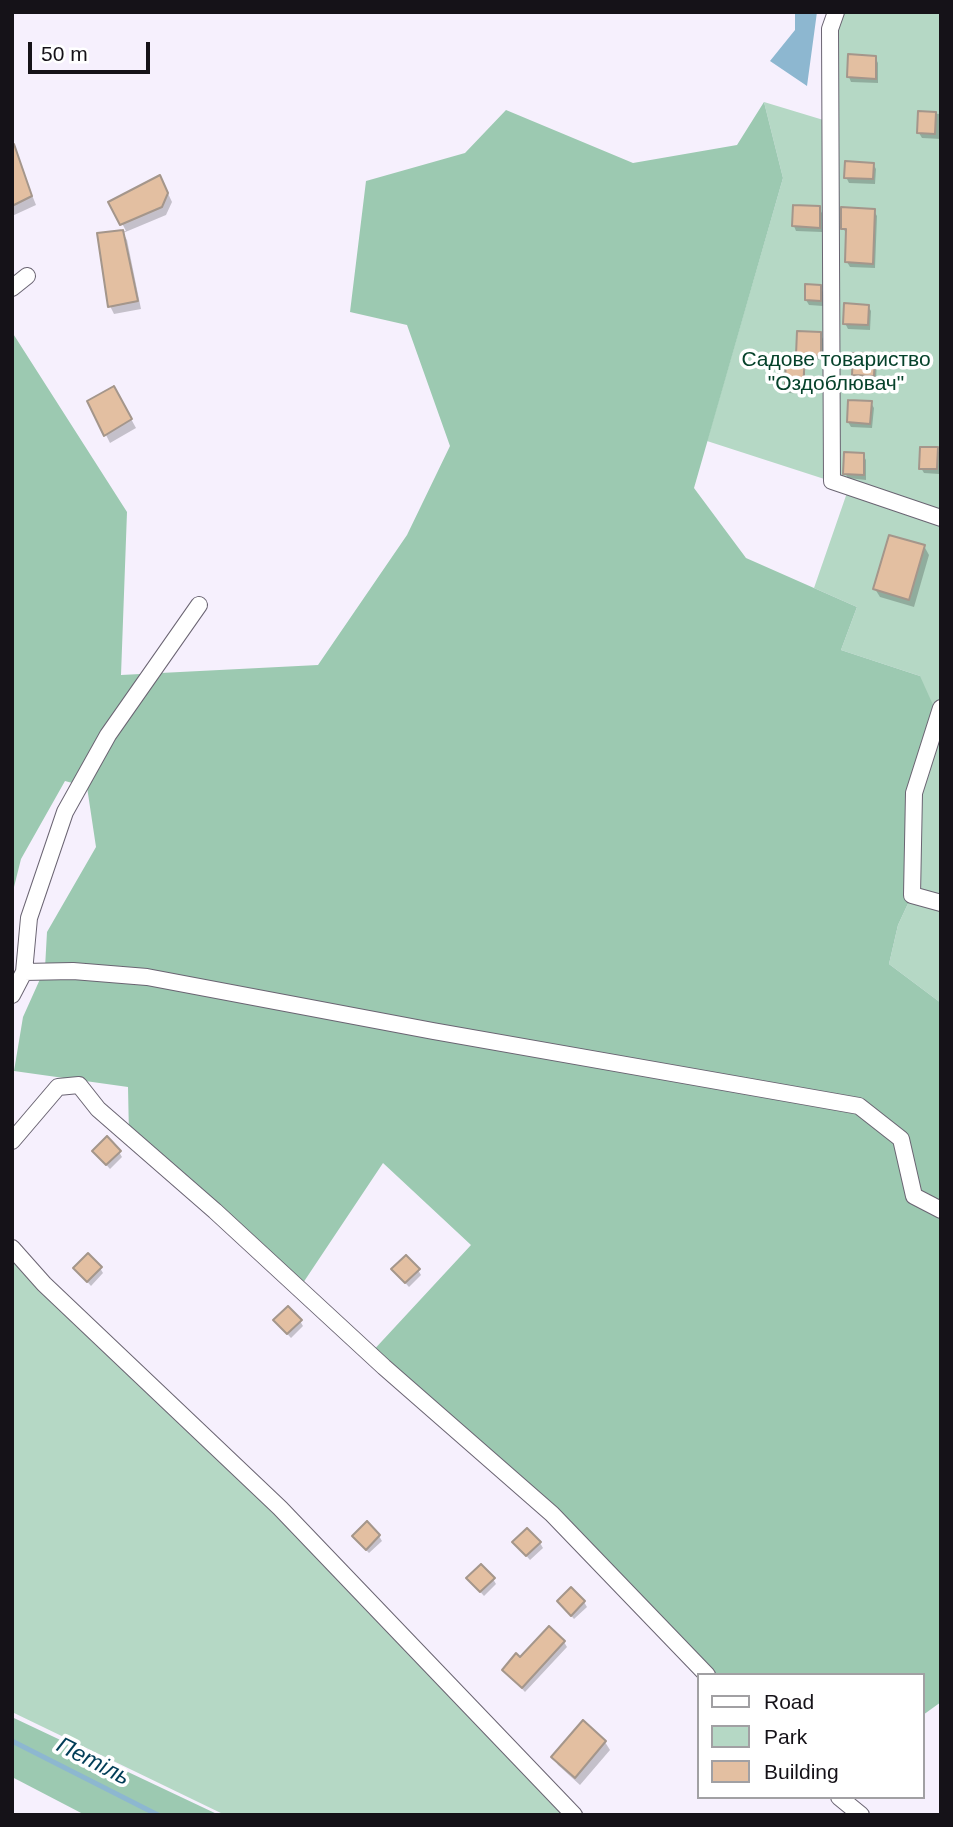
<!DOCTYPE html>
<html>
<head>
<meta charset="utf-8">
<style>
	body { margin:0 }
	#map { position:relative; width:953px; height:1827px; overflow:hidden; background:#f6f0fd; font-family:Helvetica,sans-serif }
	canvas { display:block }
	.frame { position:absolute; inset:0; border:14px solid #151218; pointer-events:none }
	.legend { position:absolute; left:697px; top:1673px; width:228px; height:126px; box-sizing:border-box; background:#fff; border:2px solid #a1a0a3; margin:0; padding:9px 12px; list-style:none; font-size:21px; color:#151218 }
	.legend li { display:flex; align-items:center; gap:14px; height:35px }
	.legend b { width:35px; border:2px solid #a1a0a3 }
	.scale { position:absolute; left:28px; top:42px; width:122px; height:32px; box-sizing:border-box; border:4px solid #151218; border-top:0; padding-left:9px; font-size:21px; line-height:24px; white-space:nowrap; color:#151218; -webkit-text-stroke:5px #fff; paint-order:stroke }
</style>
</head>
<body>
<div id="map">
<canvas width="953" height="1827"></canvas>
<div class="frame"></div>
<ul class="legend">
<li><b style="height:9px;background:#fff"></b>Road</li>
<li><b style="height:19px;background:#b5d8c5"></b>Park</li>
<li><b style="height:19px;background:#e3bfa1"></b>Building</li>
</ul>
<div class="scale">50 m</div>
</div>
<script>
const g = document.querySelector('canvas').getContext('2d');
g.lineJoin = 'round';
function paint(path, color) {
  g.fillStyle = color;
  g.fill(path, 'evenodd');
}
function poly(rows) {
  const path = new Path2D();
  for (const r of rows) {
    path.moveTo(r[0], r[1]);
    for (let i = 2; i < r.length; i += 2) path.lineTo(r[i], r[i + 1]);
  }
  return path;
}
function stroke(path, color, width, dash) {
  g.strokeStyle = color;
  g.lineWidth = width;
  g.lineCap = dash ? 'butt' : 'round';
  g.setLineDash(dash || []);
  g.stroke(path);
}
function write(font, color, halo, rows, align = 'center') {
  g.font = font + ' Helvetica,sans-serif';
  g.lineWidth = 7;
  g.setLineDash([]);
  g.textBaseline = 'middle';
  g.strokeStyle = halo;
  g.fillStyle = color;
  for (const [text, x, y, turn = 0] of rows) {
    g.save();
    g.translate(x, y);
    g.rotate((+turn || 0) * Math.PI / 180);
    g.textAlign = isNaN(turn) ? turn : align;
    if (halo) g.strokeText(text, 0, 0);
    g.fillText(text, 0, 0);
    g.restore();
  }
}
paint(poly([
	[836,12,941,12,941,1003,889,964,898,925,912,895,920,676,841,650,857,607,814,588,849,487,707,441,783,178,764,102,830,122],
	[12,1248,280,1508,574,1815,225,1815,12,1712]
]), '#b5d8c5');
paint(poly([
	[764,102,783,178,694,488,746,558,857,607,841,650,920,676,938,716,914,793,912,895,898,925,889,964,941,1003,941,1702,923,1715,923,1675,707,1675,552,1514,370,1354,471,1245,383,1163,299,1289,129,1136,128,1087,14,1071,23,1017,45,968,47,932,96,847,87,787,65,781,21,859,12,895,12,332,127,512,121,675,318,665,407,535,450,446,407,325,350,312,366,181,465,153,506,110,633,163,737,145],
	[12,1717,16,1719,219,1815,85,1815,12,1777]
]), '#9cc9b1');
paint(poly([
	[795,12,817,12,807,86,770,61,795,30]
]), '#8db7d0');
paint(poly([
	[875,57,878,63,878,83,851,82,849,77],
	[920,113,941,114,941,139,922,138,919,133],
	[873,164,876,169,875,184,849,183,846,177],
	[20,165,36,205,12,216,12,169],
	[164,185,172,202,166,215,123,233,127,240,141,309,114,314,110,306,99,235,126,231,111,202],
	[819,208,822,213,822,232,796,231,794,226],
	[874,211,877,216,875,268,850,267,847,262,846,233,843,228],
	[820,286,823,292,823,306,809,305,806,300],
	[868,306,871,311,870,330,848,329,845,323],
	[820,334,823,339,823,360,805,359,805,394,789,393,786,388,799,357],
	[874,355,877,360,876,381,857,380,854,375],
	[114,388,136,428,110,443,106,435],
	[871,403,874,408,872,428,851,427,848,422],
	[937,449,940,454,939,474,924,473,921,468],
	[863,455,866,460,866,480,848,478,845,473],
	[924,546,929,555,914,607,880,597,875,589],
	[94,1151,119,1152,122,1157,110,1169],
	[75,1268,100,1268,103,1273,91,1286],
	[393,1270,418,1270,421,1275,409,1287],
	[275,1321,300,1321,303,1326,291,1338],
	[379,1536,382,1541,369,1553,357,1541],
	[515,1543,540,1543,543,1548,530,1560],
	[468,1578,493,1579,496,1584,484,1596],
	[559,1602,584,1602,587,1607,574,1619],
	[564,1642,567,1647,525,1692,504,1670],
	[605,1742,610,1750,580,1785,558,1765,553,1757]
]), '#0003');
stroke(poly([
	[12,1741,158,1815]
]), '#8db7d0', 5);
const building = poly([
	[848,54,876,56,876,79,847,77,848,54],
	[918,111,936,112,935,134,917,133,918,111],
	[12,144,14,144,32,196,12,206,12,144],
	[845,161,874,163,873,179,844,178,845,161],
	[160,175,168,193,162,207,120,225,108,202,160,175],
	[793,205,820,206,820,228,792,226,793,205],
	[841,207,875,209,873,264,845,262,846,229,841,229,841,207],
	[123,230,138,301,108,307,97,233,123,230],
	[805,284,821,285,821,301,805,300,805,284],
	[844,303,869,305,868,325,843,324,844,303],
	[797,331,821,332,821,356,796,355,797,331],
	[853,353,875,353,874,376,852,375,853,353],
	[786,354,805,355,803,389,785,388,786,354],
	[114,386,132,419,104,436,87,401,114,386],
	[848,400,872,401,870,424,847,422,848,400],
	[920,447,938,447,937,469,919,469,920,447],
	[844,452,864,453,864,475,843,474,844,452],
	[889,535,925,545,909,600,873,589,889,535],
	[107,1136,121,1151,106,1165,92,1151,107,1136],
	[88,1253,102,1267,87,1282,73,1268,88,1253],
	[406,1255,420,1269,405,1283,391,1269,406,1255],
	[288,1306,302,1320,287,1334,273,1320,288,1306],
	[367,1521,380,1535,366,1550,352,1536,367,1521],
	[527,1528,541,1542,526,1556,512,1542,527,1528],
	[481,1564,495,1578,480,1592,466,1578,481,1564],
	[571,1587,585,1601,571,1616,557,1601,571,1587],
	[549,1626,565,1641,522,1688,502,1670,516,1653,520,1657,549,1626],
	[583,1720,606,1741,575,1778,551,1757,583,1720]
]);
paint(building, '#e3bfa1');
stroke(building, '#a4968b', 2);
const street = poly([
	[836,12,830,29,832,481,941,518],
	[12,288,27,276],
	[941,708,914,793,912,895,941,903],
	[24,972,29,918,65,812,108,735,199,605],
	[12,995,24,972,73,971,147,977,433,1031,859,1106,901,1139,914,1196,941,1210],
	[12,1141,58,1087,79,1085,98,1109,215,1211,384,1367,552,1514,707,1675],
	[12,1248,44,1284,280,1508,574,1815],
	[839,1797,861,1815]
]);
stroke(street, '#6a6472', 18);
stroke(street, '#fff', 16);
write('21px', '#06422b', '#fff', [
	["Садове товариство",836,360],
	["\"Оздоблювач\"",836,384]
]);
write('italic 23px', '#013d57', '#fff', [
	["Петіль",93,1762,27]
]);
</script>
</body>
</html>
